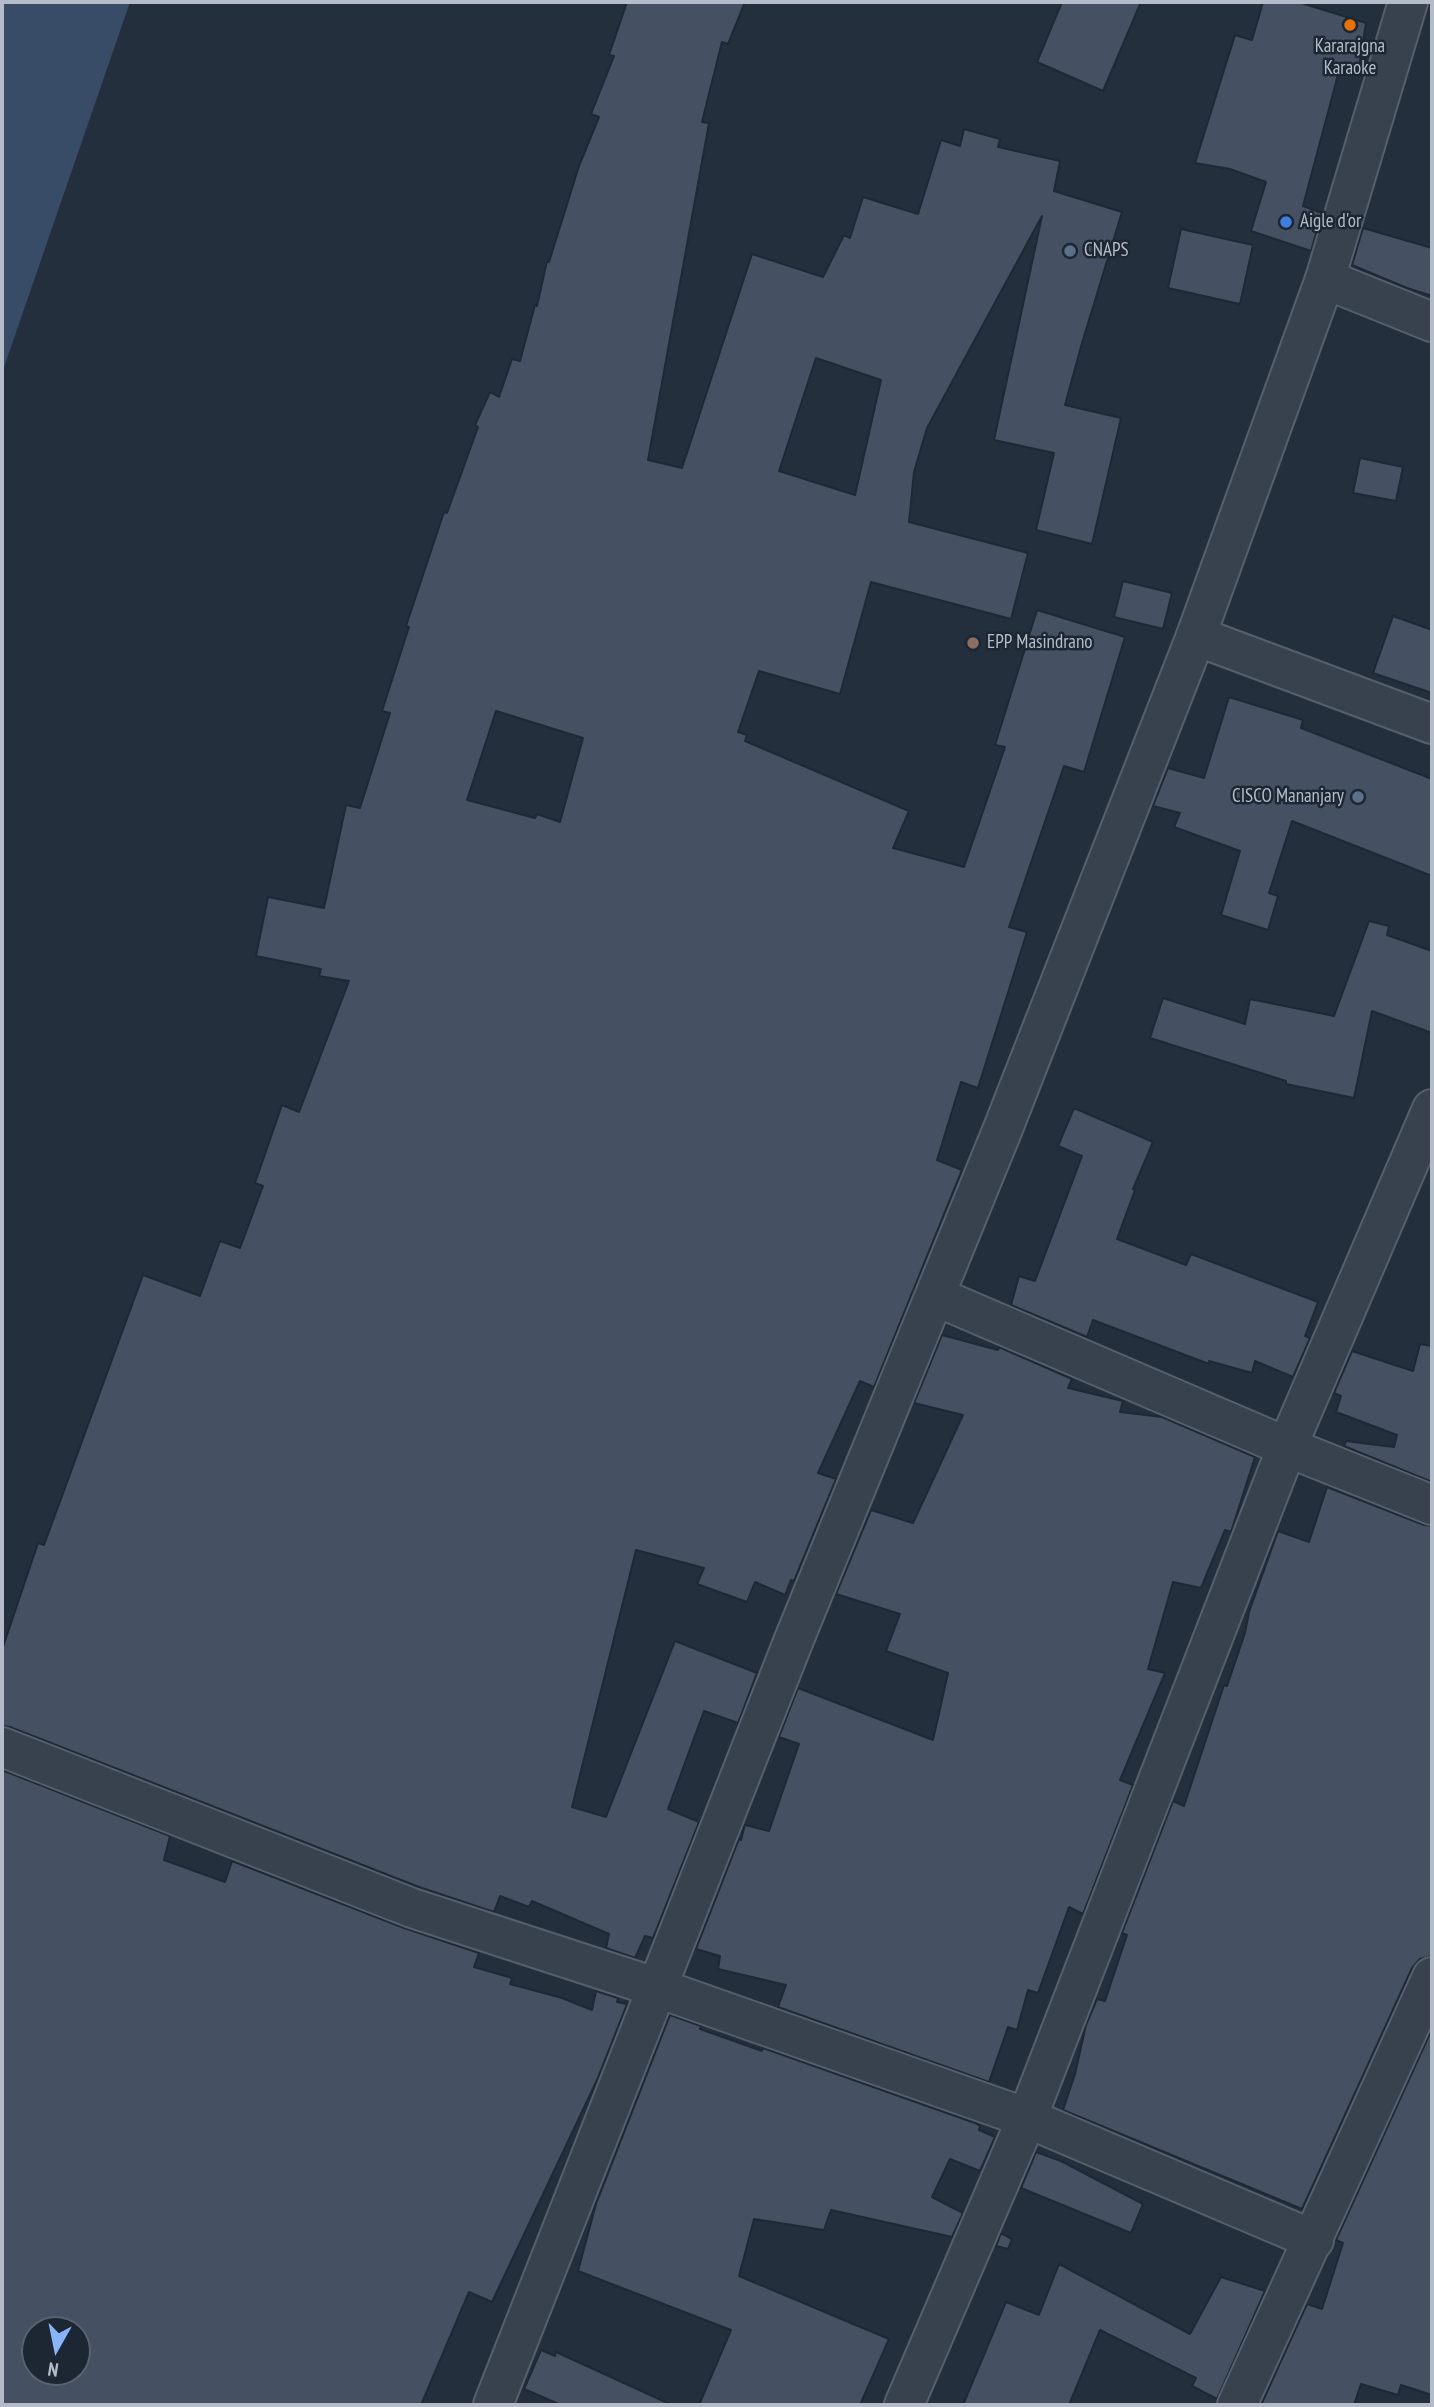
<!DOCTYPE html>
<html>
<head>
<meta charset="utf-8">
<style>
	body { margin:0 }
	#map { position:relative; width:1434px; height:2407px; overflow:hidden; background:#242f3e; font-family:"PT Sans Narrow",sans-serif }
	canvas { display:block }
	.frame { position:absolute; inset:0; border:4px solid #b4bcc9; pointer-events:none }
	.north { position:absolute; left:21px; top:2316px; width:70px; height:70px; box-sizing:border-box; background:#1d2633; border:2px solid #59626f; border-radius:50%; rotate:189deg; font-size:19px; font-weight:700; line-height:28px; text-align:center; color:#b4bcc9 }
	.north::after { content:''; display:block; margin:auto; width:24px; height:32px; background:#8ab4f8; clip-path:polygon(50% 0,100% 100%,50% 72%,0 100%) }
</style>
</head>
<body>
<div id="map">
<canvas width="1434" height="2407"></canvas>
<div class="frame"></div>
<div class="north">N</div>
</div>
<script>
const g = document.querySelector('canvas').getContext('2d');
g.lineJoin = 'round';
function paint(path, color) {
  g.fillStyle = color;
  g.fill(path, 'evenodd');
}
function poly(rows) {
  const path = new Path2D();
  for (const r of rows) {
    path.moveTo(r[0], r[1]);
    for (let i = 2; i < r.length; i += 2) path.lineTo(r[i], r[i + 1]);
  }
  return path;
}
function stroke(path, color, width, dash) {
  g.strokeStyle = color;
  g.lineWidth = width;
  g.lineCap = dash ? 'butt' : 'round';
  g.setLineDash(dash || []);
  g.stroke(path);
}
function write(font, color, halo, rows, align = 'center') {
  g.font = font + ' "PT Sans Narrow",sans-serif';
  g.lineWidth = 5;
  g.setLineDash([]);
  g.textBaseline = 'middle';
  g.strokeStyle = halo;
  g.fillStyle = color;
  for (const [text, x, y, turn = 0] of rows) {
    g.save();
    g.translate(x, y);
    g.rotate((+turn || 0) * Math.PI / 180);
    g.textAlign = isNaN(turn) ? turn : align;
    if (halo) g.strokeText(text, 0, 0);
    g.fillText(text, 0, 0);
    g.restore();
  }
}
paint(poly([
	[2,2,130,2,2,373]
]), '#394c67');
const building = poly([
	[627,2,745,2,728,44,722,42,702,122,709,123,648,460,682,468,752,254,823,277,844,235,850,238,863,197,918,214,941,140,960,146,964,129,1000,139,998,147,1060,161,1054,191,1122,212,1082,343,1065,405,1121,418,1092,544,1036,530,1054,453,994,440,1042,216,927,428,914,472,909,522,1028,553,1011,619,871,582,840,694,759,671,738,732,747,735,745,741,909,811,893,848,964,867,1005,747,995,745,1037,610,1125,637,1084,772,1064,766,1009,927,1027,932,978,1088,961,1082,937,1160,962,1170,874,1387,860,1381,818,1473,836,1479,794,1581,791,1580,785,1595,755,1582,747,1602,697,1584,704,1568,636,1550,572,1807,606,1817,675,1641,757,1673,738,1723,704,1711,668,1809,699,1822,653,1938,645,1936,635,1958,606,1948,609,1934,532,1901,529,1907,500,1896,494,1912,419,1887,10,1727,2,1726,2,1650,38,1543,44,1545,143,1275,200,1296,220,1241,240,1248,263,1186,255,1183,282,1105,299,1112,349,981,319,976,321,969,256,956,268,897,324,908,346,805,360,808,390,713,382,711,409,627,406,626,444,512,447,513,478,427,475,425,490,392,499,397,512,359,520,361,535,305,537,306,547,261,549,262,579,166,599,117,591,114,614,56,609,55,627,2],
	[816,358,881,380,855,495,779,471,816,358],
	[496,711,583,738,560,822,537,814,535,818,467,800,496,711],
	[1062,2,1141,2,1103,91,1037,62,1062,2],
	[1263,2,1298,2,1366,23,1358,74,1339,71,1303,206,1322,213,1311,251,1251,231,1266,182,1230,169,1195,163,1235,35,1252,40,1263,2],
	[1363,228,1432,248,1432,296,1407,288,1352,265,1363,228],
	[1181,229,1253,245,1240,304,1168,288,1181,229],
	[1360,458,1403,467,1396,501,1353,493,1360,458],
	[1123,581,1172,593,1163,629,1114,617,1123,581],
	[1393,616,1432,630,1432,693,1373,673,1393,616],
	[1229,697,1303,720,1301,728,1432,779,1432,876,1292,821,1269,893,1278,896,1268,930,1221,915,1240,851,1174,827,1180,813,1153,806,1168,768,1204,778,1229,697],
	[1369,921,1389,926,1387,935,1432,951,1432,1033,1372,1011,1354,1098,1286,1084,1286,1081,1150,1038,1163,998,1245,1024,1250,999,1334,1016,1369,921],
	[1074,1108,1153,1142,1133,1189,1135,1190,1117,1239,1186,1265,1191,1254,1199,1257,1318,1302,1305,1336,1310,1338,1293,1377,1255,1361,1252,1373,1209,1361,1209,1364,1093,1320,1087,1337,1011,1305,1019,1276,1035,1281,1082,1156,1058,1146,1074,1108],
	[942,1335,998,1350,999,1347,1072,1379,1068,1388,1123,1401,1120,1412,1162,1417,1255,1457,1231,1532,1225,1530,1201,1588,1173,1582,1148,1669,1165,1673,1120,1780,1133,1785,1083,1914,1069,1907,1038,1993,1028,1990,1017,2030,1008,2027,989,2082,778,2007,786,1985,718,1969,720,1956,696,1949,739,1839,741,1840,745,1825,769,1831,799,1744,779,1737,798,1688,933,1740,948,1673,886,1651,900,1614,836,1594,871,1510,913,1523,963,1415,914,1403,942,1335],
	[1420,1344,1432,1346,1432,1482,1344,1446,1346,1441,1394,1447,1397,1435,1336,1412,1341,1396,1334,1393,1352,1351,1413,1371,1420,1344],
	[1327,1487,1424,1525,1432,1526,1432,1956,1420,1959,1412,1968,1302,2209,1063,2110,1075,2074,1086,2025,1097,1999,1105,2001,1127,1935,1122,1933,1173,1801,1184,1806,1224,1685,1227,1686,1245,1633,1249,1612,1278,1531,1309,1542,1327,1487],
	[2,1770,170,1836,164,1860,225,1882,232,1861,404,1928,479,1953,474,1967,512,1978,510,1984,562,1998,592,2010,596,1991,618,1998,617,2002,627,2004,597,2080,492,2302,469,2292,421,2405,2,2405,2,1770],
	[35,2330,77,2330,77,2372,35,2372,35,2330],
	[670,2015,701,2026,700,2029,762,2051,763,2048,975,2123,980,2126,979,2130,995,2137,980,2171,950,2159,932,2197,963,2213,952,2237,831,2210,824,2230,754,2219,739,2276,889,2339,860,2405,699,2405,731,2330,578,2271,596,2204,670,2015],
	[1432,2029,1432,2395,1401,2385,1398,2395,1361,2384,1354,2405,1261,2405,1307,2304,1322,2309,1343,2243,1336,2240,1432,2029],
	[1036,2152,1061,2161,1143,2204,1131,2233,1021,2188,1036,2152],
	[1001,2233,1012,2239,1008,2249,996,2246,1001,2233],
	[1059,2264,1190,2334,1221,2277,1265,2291,1217,2399,1192,2386,1196,2378,1100,2330,1069,2405,963,2405,1006,2302,1039,2315,1059,2264],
	[541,2350,555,2356,556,2352,672,2405,561,2405,524,2389,541,2350]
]);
paint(building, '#455162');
stroke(building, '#1f2835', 2);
const minor = poly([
	[1325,279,1432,322],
	[1196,636,1432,724],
	[935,1296,1287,1447,1432,1505],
	[2,1747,412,1908,658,1988,1027,2118,1314,2240],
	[904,2405,1027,2118,1287,1447,1432,1109],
	[1237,2405,1432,1977]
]);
const tertiary = poly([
	[493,2405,793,1642,1002,1131,1196,636,1325,279,1408,2]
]);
stroke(minor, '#565f6c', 42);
stroke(tertiary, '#565f6c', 42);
stroke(minor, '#38414e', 38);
stroke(tertiary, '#38414e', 38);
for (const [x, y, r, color] of [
	[1350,25,7,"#e8710a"],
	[1286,222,7,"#3f7fe0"],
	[1070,251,7,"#5c6f8a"],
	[973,643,7,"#8d6e63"],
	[1358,797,7,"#5c6f8a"]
]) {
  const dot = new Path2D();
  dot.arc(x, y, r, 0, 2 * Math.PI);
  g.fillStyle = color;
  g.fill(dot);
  stroke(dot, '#1d2633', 2.5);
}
write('19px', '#b4bcc9', '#1d2633', [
	["Kararajgna",1350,47,"center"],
	["Karaoke",1350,69,"center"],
	["Aigle d'or",1300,222],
	["CNAPS",1084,251],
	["EPP Masindrano",987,643],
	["CISCO Mananjary",1344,797,"right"]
], 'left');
</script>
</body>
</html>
